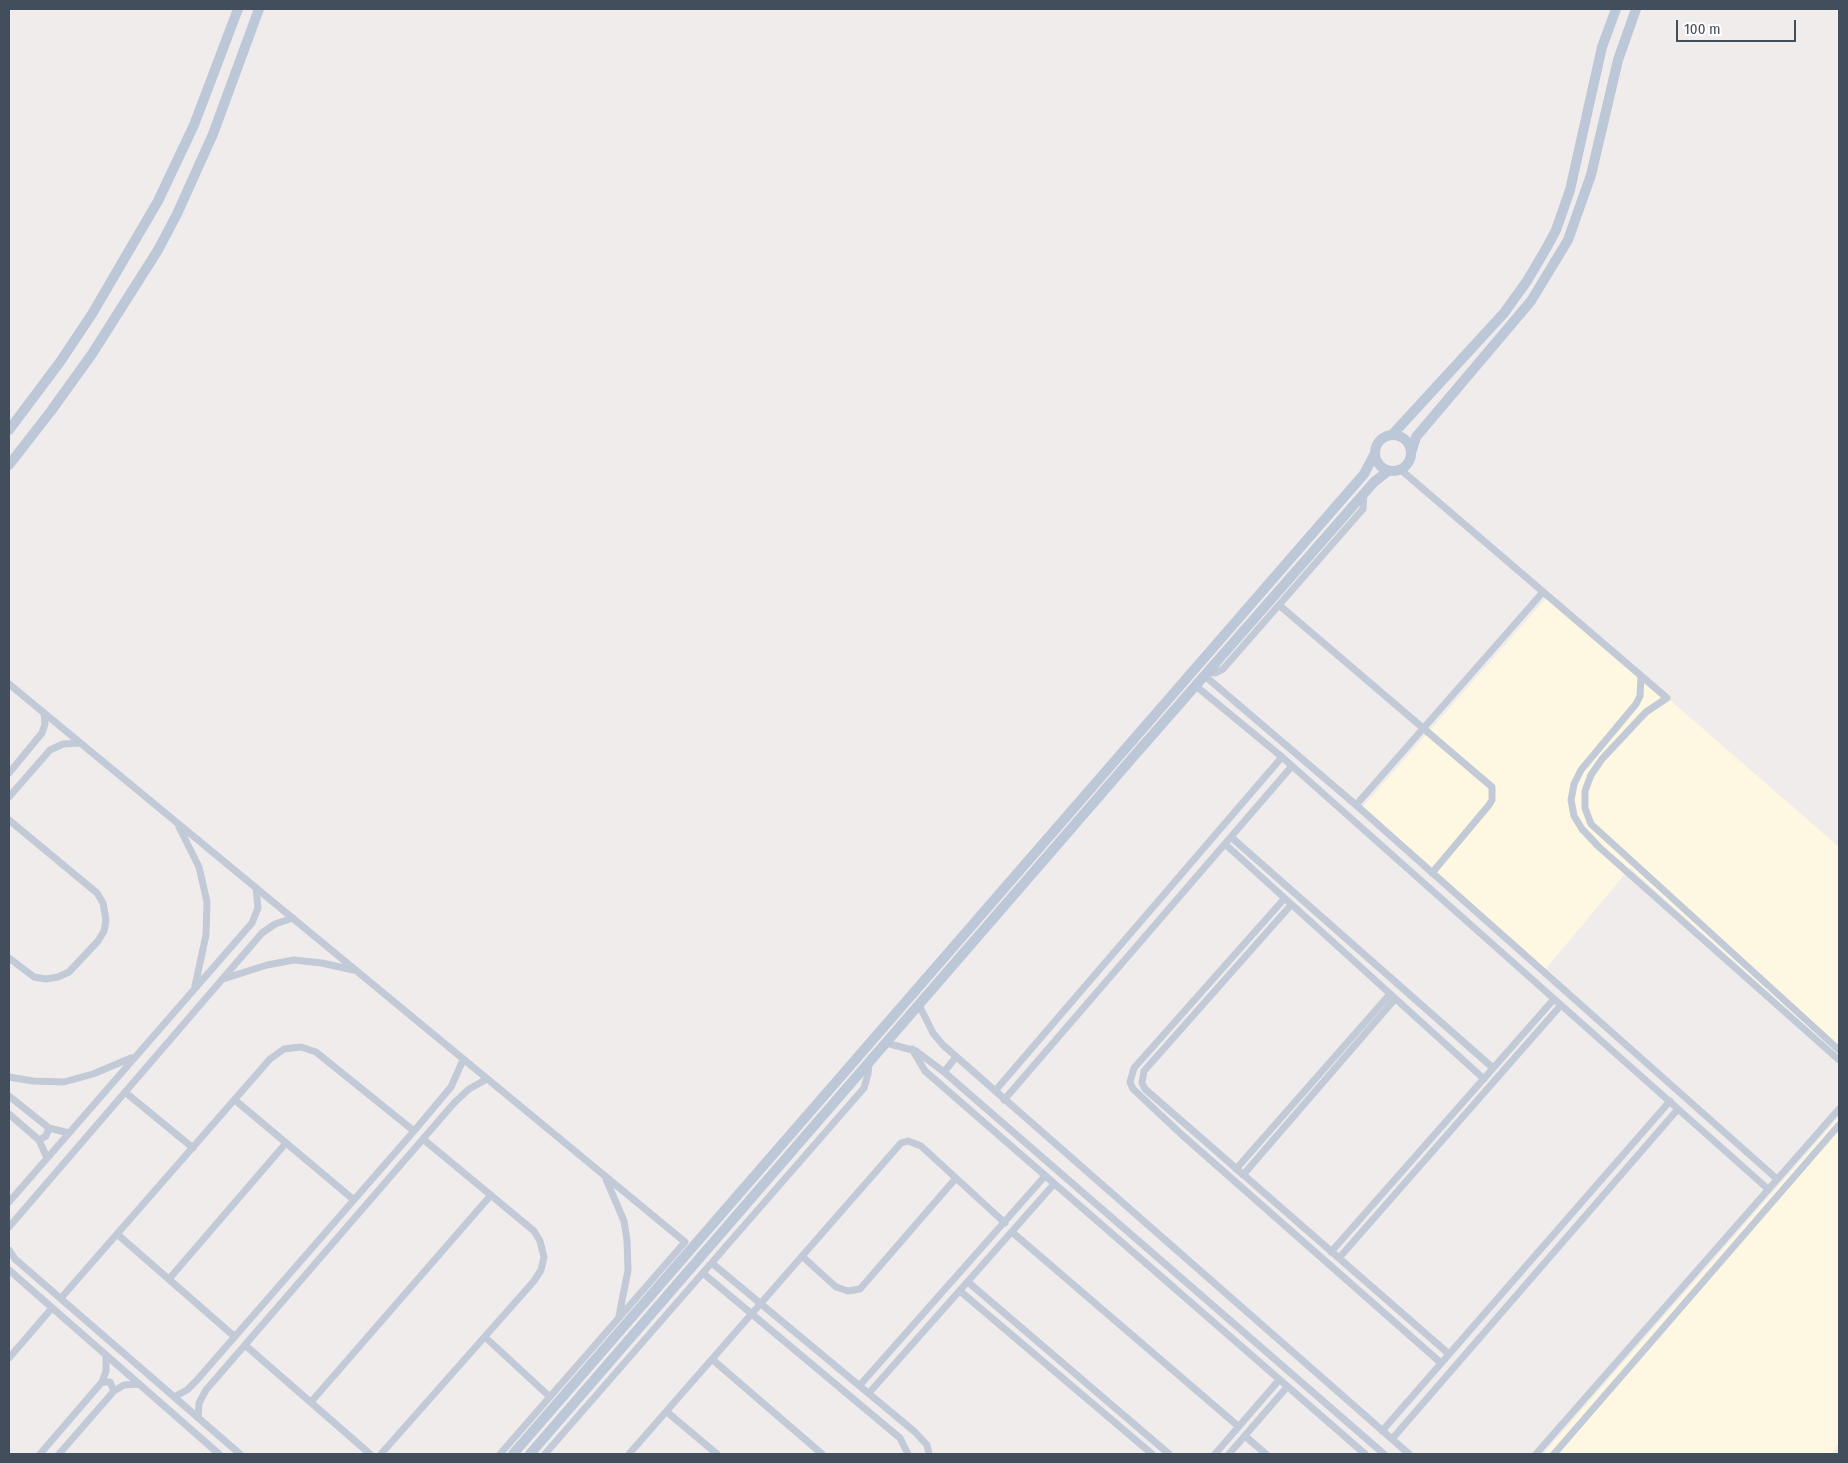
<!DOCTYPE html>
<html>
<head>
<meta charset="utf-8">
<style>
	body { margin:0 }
	#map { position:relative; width:1848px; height:1463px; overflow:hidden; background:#f0ecec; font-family:"Fira Sans Condensed",sans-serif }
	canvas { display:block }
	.frame { position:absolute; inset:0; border:10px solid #434e5c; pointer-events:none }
	.scale { position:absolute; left:1676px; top:20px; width:120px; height:22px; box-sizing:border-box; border:2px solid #434e5c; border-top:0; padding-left:6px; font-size:15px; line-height:18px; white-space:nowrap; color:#434e5c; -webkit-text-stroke:4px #fff; paint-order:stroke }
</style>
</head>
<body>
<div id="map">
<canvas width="1848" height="1463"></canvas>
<div class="frame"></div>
<div class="scale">100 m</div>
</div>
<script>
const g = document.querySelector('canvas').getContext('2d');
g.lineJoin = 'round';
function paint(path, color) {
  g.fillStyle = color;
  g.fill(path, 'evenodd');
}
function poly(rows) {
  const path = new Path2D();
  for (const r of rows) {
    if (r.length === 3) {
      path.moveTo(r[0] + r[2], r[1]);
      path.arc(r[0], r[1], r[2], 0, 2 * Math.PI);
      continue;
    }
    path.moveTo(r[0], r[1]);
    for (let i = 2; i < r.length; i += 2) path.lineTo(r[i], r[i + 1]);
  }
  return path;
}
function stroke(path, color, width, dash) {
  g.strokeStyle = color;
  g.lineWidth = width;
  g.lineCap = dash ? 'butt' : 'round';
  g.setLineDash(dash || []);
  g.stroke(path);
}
paint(poly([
	[1549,595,1839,847,1839,1055,1630,868,1543,972,1360,810],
	[1839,1117,1839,1444,1830,1454,1543,1454]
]), '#fef8e2');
stroke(poly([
	[1401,470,1667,698,1646,712,1602,759,1591,775,1585,791,1585,808,1591,824,1839,1050],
	[1279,605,1492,787,1492,800,1489,805,1432,873],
	[1208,672,1215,673,1223,669,1363,509,1364,493],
	[1205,676,1356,805,1777,1179],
	[1641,677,1640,696,1636,704,1581,770,1574,784,1571,800,1574,816,1582,829,1599,847,1839,1060],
	[9,684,685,1242,500,1454],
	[1196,686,1282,757,1768,1189],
	[9,773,42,733,45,724,44,713],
	[9,797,50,750,63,744,80,743],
	[1356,805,1543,592],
	[9,820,97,893,103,903,106,920,104,931,98,941,69,972,58,977,46,979,34,977,9,958],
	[179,827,199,867,207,902,206,935,195,986],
	[1231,837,1493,1068],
	[1225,844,1484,1079],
	[1284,899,1134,1068,1130,1082,1133,1089,1181,1134,1441,1363],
	[1291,905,1144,1071,1142,1083,1145,1089,1449,1354],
	[223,979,267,965,294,960,322,963,353,970],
	[919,1005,933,1033,943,1045,1409,1454],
	[886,1043,916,1051,944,1072,1384,1454],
	[912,1049,925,1071,1365,1454],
	[944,1072,956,1057],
	[9,1077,33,1081,64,1082,93,1074,131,1058],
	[995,1091,1282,757],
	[125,1092,193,1148],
	[9,1096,49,1128,69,1133],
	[235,1100,354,1200],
	[1004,1100,1292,766],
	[9,1114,39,1140,47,1158],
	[39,1140,46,1136,49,1128],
	[1236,1169,1390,994],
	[1243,1175,1395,999],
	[606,1179,624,1221,627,1240,628,1270,619,1316],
	[9,1202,252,923,258,908,256,888],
	[9,1227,262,933,275,924,293,918],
	[1012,1232,1238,1426],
	[117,1234,235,1337],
	[9,1250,15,1259,240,1454],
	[1331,1252,1554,999],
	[803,1257,836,1287,848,1291,860,1289,956,1178],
	[1339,1258,1561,1005],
	[713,1264,915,1432,927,1445,929,1454],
	[9,1270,219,1454],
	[704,1274,900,1438,908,1454],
	[169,1279,286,1143],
	[968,1282,1169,1454],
	[960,1291,1152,1454],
	[61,1298,270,1059,284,1049,301,1047,316,1052,414,1131],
	[485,1337,550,1397],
	[245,1345,370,1454],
	[9,1358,52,1308],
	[713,1360,822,1454],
	[102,1382,110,1382,114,1391],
	[860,1385,1045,1176],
	[869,1393,1054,1184],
	[174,1397,187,1390,197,1380,414,1131,451,1087,463,1060],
	[311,1402,491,1195],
	[667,1412,717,1454],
	[198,1418,199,1403,206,1390,454,1103,469,1089,487,1079],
	[1382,1431,1670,1101],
	[1245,1436,1266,1454],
	[1392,1439,1678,1109],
	[40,1454,102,1382,106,1371,106,1355],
	[59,1454,114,1391,124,1385,139,1384],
	[381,1454,534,1281,541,1270,544,1257,540,1241,534,1231,423,1139],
	[545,1454,864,1088,868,1074,869,1063],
	[629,1454,901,1143,908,1141,921,1146,1005,1223],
	[1215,1454,1279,1380],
	[1229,1454,1287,1387],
	[1536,1454,1839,1109],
	[1554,1454,1839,1125]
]), '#c1cad6', 7);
stroke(poly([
	[9,430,60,362,92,314,158,201,194,125,238,9],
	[1393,453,18],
	[1392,435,1504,313,1527,281,1547,247,1556,230,1570,190,1602,47,1616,9],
	[1411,453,1416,437,1531,301,1568,240,1591,175,1618,60,1636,9],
	[9,465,51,411,92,354,158,250,177,214,213,134,259,9],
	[513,1454,1364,474,1374,455],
	[530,1454,1134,756,1374,482,1388,471]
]), '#bcc7d8', 10);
</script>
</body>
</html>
